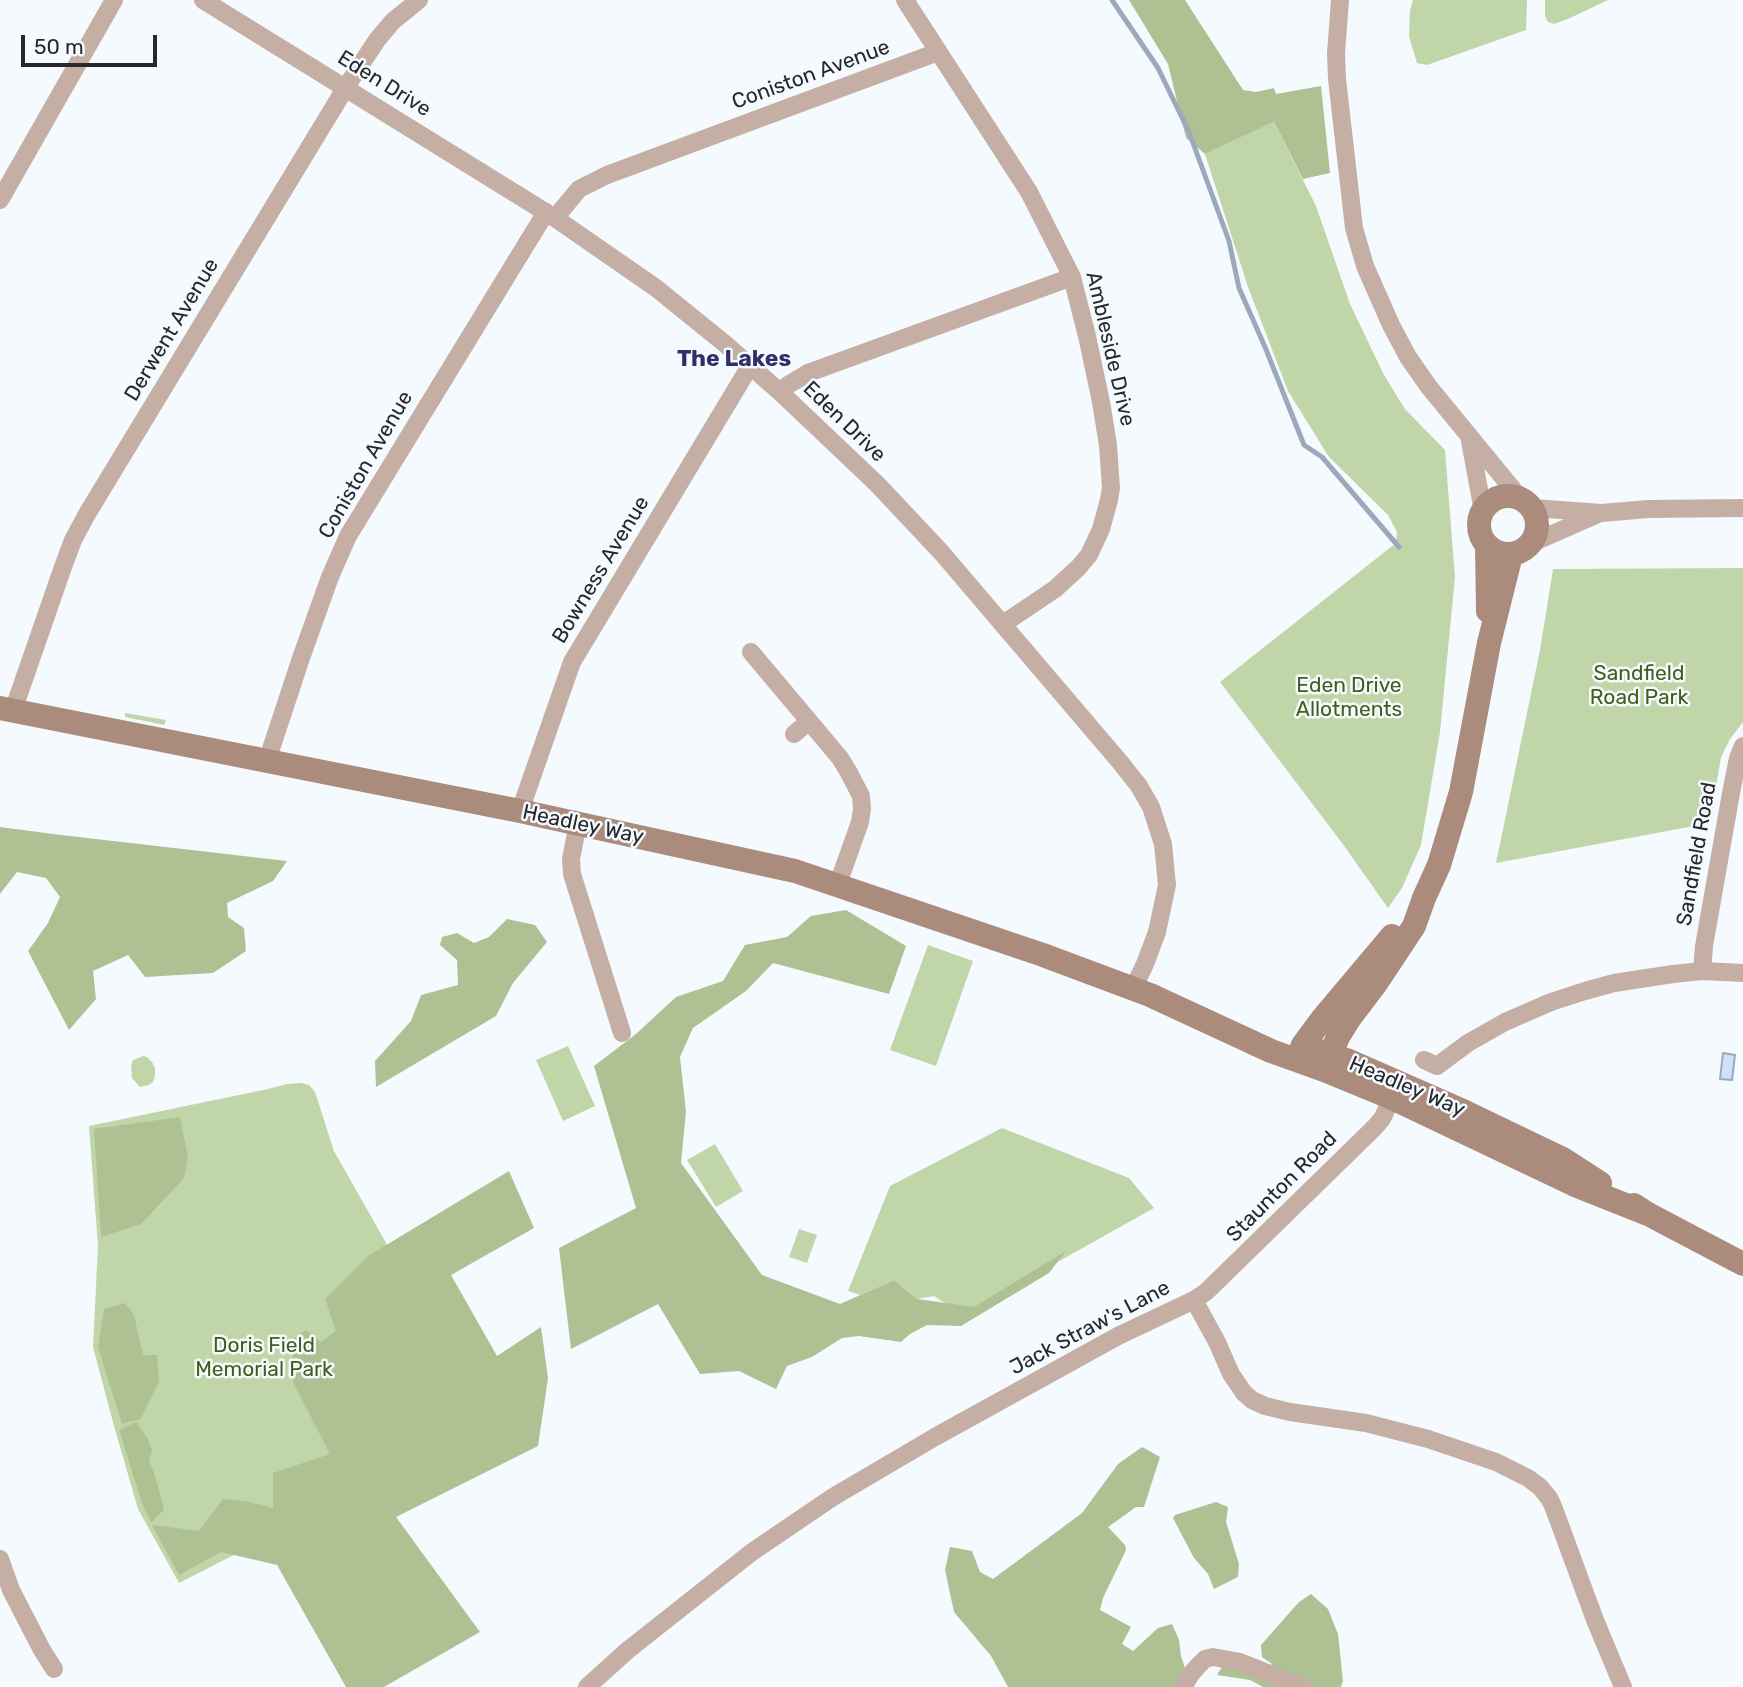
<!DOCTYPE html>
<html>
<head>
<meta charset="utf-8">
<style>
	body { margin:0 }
	#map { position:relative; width:1743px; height:1687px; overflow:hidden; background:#f5faff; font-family:Rubik,sans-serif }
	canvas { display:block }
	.scale { position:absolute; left:21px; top:35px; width:136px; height:32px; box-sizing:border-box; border:4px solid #26282b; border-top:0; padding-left:9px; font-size:21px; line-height:24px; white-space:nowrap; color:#26282b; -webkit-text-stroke:5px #f5faff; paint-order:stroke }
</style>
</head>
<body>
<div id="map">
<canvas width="1743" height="1687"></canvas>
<div class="scale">50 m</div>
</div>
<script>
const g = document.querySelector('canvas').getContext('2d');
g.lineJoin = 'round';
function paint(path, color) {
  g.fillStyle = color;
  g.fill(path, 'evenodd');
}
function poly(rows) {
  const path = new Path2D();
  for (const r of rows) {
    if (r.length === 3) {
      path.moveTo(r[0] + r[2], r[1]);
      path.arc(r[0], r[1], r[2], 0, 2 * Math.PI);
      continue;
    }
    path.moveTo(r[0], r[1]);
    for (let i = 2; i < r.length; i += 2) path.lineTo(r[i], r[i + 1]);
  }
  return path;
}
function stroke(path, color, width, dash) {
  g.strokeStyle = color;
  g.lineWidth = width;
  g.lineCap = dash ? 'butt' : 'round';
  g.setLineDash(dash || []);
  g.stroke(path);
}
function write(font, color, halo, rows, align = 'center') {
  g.font = font + ' Rubik,sans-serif';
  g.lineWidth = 5;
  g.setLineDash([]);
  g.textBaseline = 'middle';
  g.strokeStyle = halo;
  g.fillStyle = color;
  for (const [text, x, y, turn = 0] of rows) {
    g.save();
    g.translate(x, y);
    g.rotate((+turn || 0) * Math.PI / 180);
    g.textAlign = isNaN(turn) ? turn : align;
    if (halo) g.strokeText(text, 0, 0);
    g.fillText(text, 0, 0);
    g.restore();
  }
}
paint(poly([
	[1413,0,1527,0,1526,30,1427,65,1417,63,1409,37,1410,10],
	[1545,0,1608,0,1570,18,1554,24,1548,22,1545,16],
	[1274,122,1316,206,1350,304,1384,375,1405,409,1445,450,1455,577,1440,732,1421,845,1402,888,1388,908,1342,843,1220,682,1396,543,1397,532,1388,515,1329,457,1288,391,1248,287,1205,154],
	[1743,568,1743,722,1730,739,1721,757,1710,823,1496,863,1540,650,1553,569],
	[125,713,166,720,164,725,125,717],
	[928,945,973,961,936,1066,890,1050],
	[568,1046,595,1106,563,1121,536,1060],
	[143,1056,147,1057,152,1062,155,1068,155,1075,153,1082,149,1085,140,1087,132,1078,131,1066,133,1060],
	[301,1083,309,1085,315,1092,334,1151,489,1425,179,1583,138,1509,114,1426,93,1347,98,1246,89,1126,268,1089,287,1084],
	[1002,1128,1129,1178,1154,1208,963,1315,934,1296,917,1299,894,1280,860,1295,848,1291,890,1186],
	[715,1144,743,1191,716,1207,687,1160],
	[799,1229,817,1235,807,1263,789,1257]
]), '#c1d6a8');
paint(poly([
	[1129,0,1185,0,1243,90,1256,92,1274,88,1276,94,1321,86,1330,173,1303,179,1274,122,1205,154,1186,138,1168,64],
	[0,827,61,835,287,861,273,881,227,903,228,917,244,928,246,951,213,973,145,977,128,955,93,971,96,999,69,1030,28,951,48,923,60,897,46,878,17,872,0,894],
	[846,910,906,946,889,994,773,963,746,991,693,1028,680,1057,686,1112,681,1163,762,1275,840,1304,894,1280,917,1299,974,1307,1066,1251,1049,1273,961,1326,927,1325,910,1334,901,1342,859,1336,842,1338,812,1357,787,1366,776,1389,739,1371,700,1374,658,1304,571,1349,559,1248,636,1208,594,1066,636,1034,676,997,723,981,745,945,787,937,811,916],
	[507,919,535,925,547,942,513,983,496,1016,376,1087,375,1061,411,1021,421,995,458,985,457,960,440,945,442,937,457,933,474,943,489,937],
	[180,1117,188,1157,184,1178,141,1224,101,1237,94,1129],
	[509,1171,534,1228,451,1275,497,1356,541,1327,548,1378,538,1446,396,1517,480,1632,384,1687,346,1687,277,1565,221,1552,179,1575,152,1525,199,1531,223,1499,245,1501,273,1508,273,1473,330,1454,293,1382,293,1339,306,1330,321,1342,336,1331,325,1299,368,1256],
	[125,1303,134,1315,143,1355,157,1355,159,1382,140,1419,122,1424,98,1347,104,1309],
	[136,1422,147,1437,152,1450,149,1461,154,1472,164,1510,151,1522,143,1506,119,1430],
	[1142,1447,1160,1457,1144,1507,1136,1507,1108,1527,1125,1545,1126,1550,1103,1598,1100,1610,1131,1627,1122,1644,1133,1651,1158,1628,1172,1624,1179,1640,1181,1656,1191,1687,1008,1687,991,1656,954,1612,945,1570,950,1547,972,1551,980,1572,993,1579,1082,1513,1118,1464],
	[1216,1502,1228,1507,1226,1522,1239,1564,1238,1577,1214,1589,1208,1574,1194,1558,1173,1518,1175,1515],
	[1311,1594,1328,1609,1338,1634,1343,1681,1341,1687,1263,1687,1250,1680,1217,1675,1230,1654,1259,1676,1272,1664,1262,1657,1261,1645,1299,1602]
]), '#adc193');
const water = poly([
	[1723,1053,1735,1055,1732,1080,1720,1079,1723,1053]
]);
paint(water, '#cee0fa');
stroke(water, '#9ca9bc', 2);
stroke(poly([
	[1112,0,1158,68,1189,132,1229,241,1239,288,1265,347,1304,445,1322,457,1399,547]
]), '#9ca9bc', 5);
stroke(poly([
	[203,0,555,218,656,288,724,343,780,392,877,484,941,552,1120,762,1139,786,1151,807,1163,844,1167,885,1157,932,1145,964,1133,989],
	[905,0,1029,192,1072,277,1087,336,1101,402,1108,445,1111,488,1109,500,1101,529,1089,555,1078,568,1055,589,1003,624],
	[1340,0,1336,53,1337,79,1354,228,1365,266,1391,325,1408,357,1429,387,1520,498],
	[0,200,114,0],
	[555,218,579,189,607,175,938,52],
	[780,392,788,385,808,373,1072,277],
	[1470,441,1483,511],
	[1532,508,1602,513,1648,509,1743,508],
	[1532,543,1598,514],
	[751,652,840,758,848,771,861,796,862,809,860,822,838,884],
	[13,711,63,567,73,540,87,514,346,87,377,40,393,21,419,0],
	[794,734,808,722],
	[267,761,301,658,330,577,348,536,546,212],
	[520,811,572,662,750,366],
	[578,823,571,859,572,874,622,1033],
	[1702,971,1704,946,1731,793,1738,758,1743,746],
	[1424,1060,1437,1066,1468,1043,1505,1022,1551,1002,1585,991,1614,983,1673,974,1702,971,1743,973],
	[1194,1300,1217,1342,1231,1374,1244,1393,1252,1400,1265,1406,1290,1412,1366,1423,1428,1439,1496,1462,1528,1478,1540,1487,1549,1498,1553,1506,1595,1620,1623,1687],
	[0,1559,11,1590,42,1650,54,1669],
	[587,1687,628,1650,752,1552,833,1497,935,1437,1118,1336,1194,1300,1206,1292,1374,1128,1382,1119,1392,1098],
	[1183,1687,1191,1674,1198,1666,1205,1659,1213,1657,1240,1662,1303,1687]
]), '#c5afa4', 18);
stroke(poly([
	[1508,525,29],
	[1487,546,1488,611],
	[0,708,520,811,795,871,1043,955,1150,995,1271,1051,1324,1070,1392,1098,1575,1185,1648,1214],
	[1307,1047,1349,1061,1463,1111,1563,1159,1600,1183],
	[1297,1060,1303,1045,1323,1018,1392,936],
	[1324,1070,1338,1037,1349,1019,1377,982,1414,926,1424,898,1439,865,1461,792,1489,643,1511,555],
	[1634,1205,1648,1214,1743,1264]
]), '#ab8b7b', 24);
write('21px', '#26282b', '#f5faff', [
	["Coniston Avenue",811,75,-20],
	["Eden Drive",384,84,32],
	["Derwent Avenue",172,330,-59],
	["Ambleside Drive",1110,349,77],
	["Eden Drive",844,422,44],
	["Coniston Avenue",366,465,-60],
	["Bowness Avenue",601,570,-59],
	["Headley Way",583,825,12],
	["Sandfield Road",1697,854,-80],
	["Headley Way",1407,1087,23],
	["Staunton Road",1282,1187,-45],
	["Jack Straw's Lane",1090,1328,-28]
]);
write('21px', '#445d1a', '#f5faff', [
	["Sandfield",1639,674],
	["Road Park",1639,698],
	["Eden Drive",1349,686],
	["Allotments",1349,710],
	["Doris Field",264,1346],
	["Memorial Park",264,1370]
]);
write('bold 23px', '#322e69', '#f5faff', [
	["The Lakes",734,359]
]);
</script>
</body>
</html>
